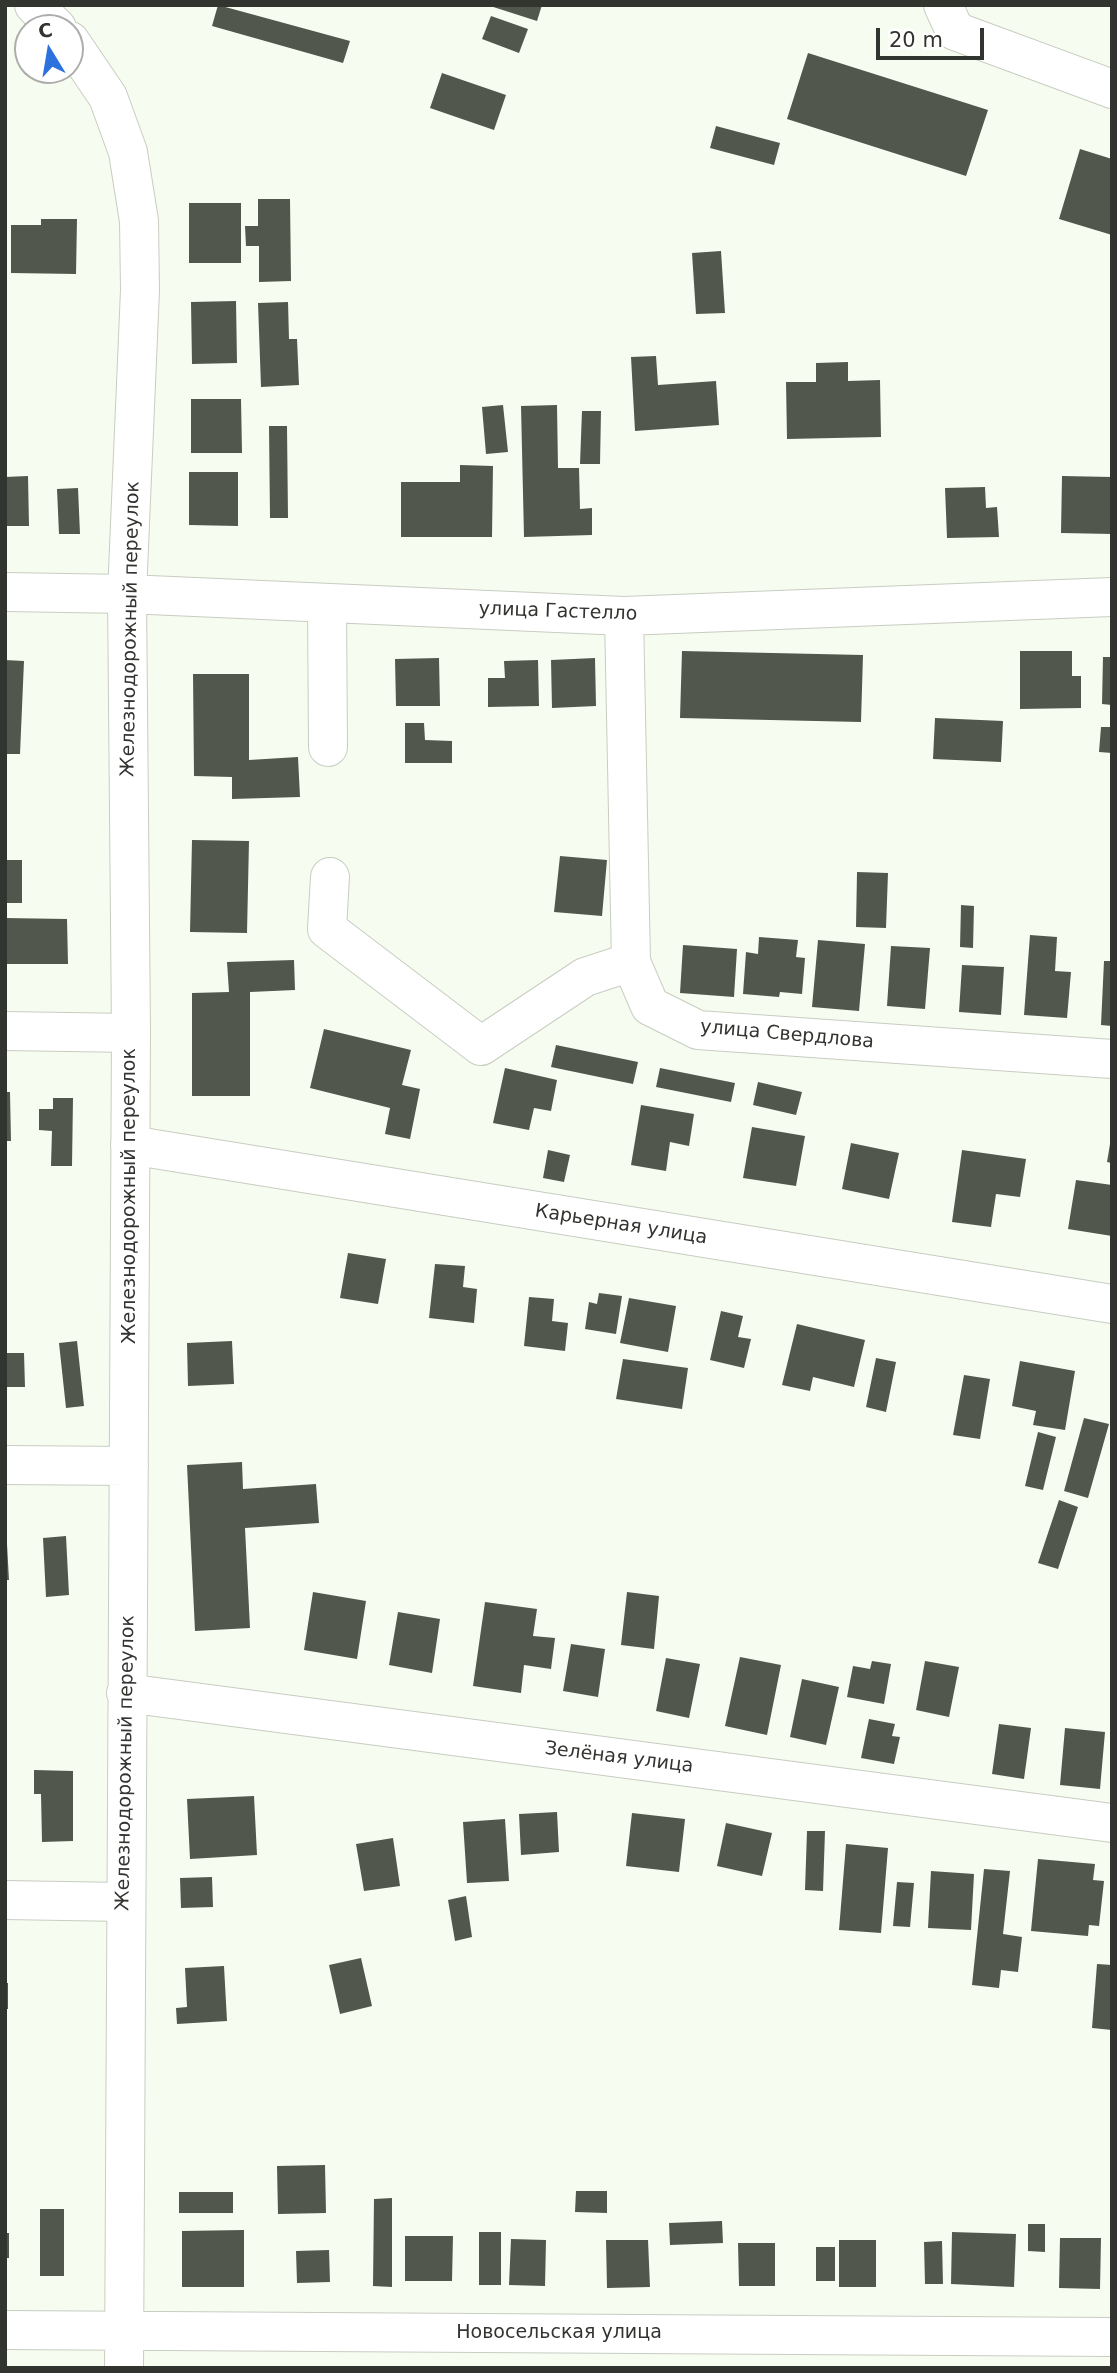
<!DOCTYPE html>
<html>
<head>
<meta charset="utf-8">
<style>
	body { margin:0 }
	#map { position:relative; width:1117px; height:2373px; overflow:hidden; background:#f7fcf0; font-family:"DejaVu Sans",sans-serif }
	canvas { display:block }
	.frame { position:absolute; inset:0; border:7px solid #323430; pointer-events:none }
	.north { position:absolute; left:14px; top:14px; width:70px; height:70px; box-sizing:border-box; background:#fff; border:2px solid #adaeac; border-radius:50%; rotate:349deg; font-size:19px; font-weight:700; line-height:28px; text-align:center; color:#323430 }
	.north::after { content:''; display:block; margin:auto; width:24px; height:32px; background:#2c72de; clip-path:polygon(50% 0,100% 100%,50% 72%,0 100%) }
	.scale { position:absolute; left:876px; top:28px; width:108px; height:32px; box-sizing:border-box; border:4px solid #323430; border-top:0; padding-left:9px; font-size:21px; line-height:24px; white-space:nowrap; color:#323430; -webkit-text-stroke:5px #fff; paint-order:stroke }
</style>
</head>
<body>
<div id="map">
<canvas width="1117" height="2373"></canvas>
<div class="frame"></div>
<div class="north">С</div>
<div class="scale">20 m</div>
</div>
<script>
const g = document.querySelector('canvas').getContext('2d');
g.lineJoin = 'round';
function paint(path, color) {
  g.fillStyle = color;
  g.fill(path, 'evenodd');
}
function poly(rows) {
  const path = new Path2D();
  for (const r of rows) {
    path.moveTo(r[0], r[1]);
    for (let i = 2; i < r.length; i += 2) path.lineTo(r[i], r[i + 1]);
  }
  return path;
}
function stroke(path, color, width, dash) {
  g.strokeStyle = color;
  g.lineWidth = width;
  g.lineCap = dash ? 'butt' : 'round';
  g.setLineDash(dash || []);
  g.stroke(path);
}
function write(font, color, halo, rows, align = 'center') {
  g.font = font + ' "DejaVu Sans",sans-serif';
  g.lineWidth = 7;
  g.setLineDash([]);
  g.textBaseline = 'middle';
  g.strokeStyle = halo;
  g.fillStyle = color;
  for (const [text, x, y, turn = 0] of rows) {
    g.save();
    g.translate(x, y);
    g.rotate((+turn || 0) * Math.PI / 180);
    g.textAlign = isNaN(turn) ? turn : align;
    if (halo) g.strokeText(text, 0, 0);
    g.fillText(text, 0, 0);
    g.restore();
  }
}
paint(poly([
	[218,5,350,41,343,63,212,26],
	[487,5,542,5,537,21],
	[491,16,528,29,519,53,482,39],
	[808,53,988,110,966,176,787,119],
	[442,73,506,95,494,130,430,108],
	[716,126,780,143,774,165,710,148],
	[1080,149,1112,159,1112,235,1059,219],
	[258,199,290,199,291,281,259,282,259,246,246,246,245,226,258,226],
	[189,203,241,203,241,263,189,263],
	[41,219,77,219,76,274,11,273,11,225,41,225],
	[721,251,725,313,696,314,692,253],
	[236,301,237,363,192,364,191,302],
	[288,302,289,339,297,339,299,385,261,387,258,303],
	[656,356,658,385,716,381,719,425,635,431,631,357],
	[848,362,848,381,880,380,881,437,787,439,786,382,816,382,816,363],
	[191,399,241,399,242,453,191,453],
	[503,405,508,452,486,454,482,407],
	[557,405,558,468,579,468,580,509,592,508,592,535,524,537,521,406],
	[582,411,601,411,600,464,580,464],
	[269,426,287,426,288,518,270,518],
	[460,465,493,466,492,537,401,537,401,482,460,482],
	[189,472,238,472,238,526,189,525],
	[28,476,29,526,5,526,5,477],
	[1062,476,1112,477,1112,534,1061,533],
	[985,487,986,508,997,507,999,537,947,538,945,488],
	[78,488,80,534,59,534,57,489],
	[682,651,863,655,861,722,680,718],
	[1020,651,1072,651,1072,676,1081,676,1081,708,1020,709],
	[1103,657,1112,657,1112,705,1102,704],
	[439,658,440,706,396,706,395,659],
	[595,658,596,706,552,708,551,660],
	[5,660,24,661,20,754,5,754],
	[538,660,539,706,488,707,488,678,505,678,504,661],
	[193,674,249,674,249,760,298,757,300,797,232,799,232,777,194,776],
	[935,718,1003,721,1001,762,933,759],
	[405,723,424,723,425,740,452,741,452,763,405,763],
	[1101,727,1112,727,1112,753,1099,752],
	[192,840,249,841,247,933,190,932],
	[560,856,607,860,602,916,554,912],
	[5,860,22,860,22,903,5,903],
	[857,872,888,873,886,928,856,927],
	[961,905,974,906,973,948,960,947],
	[5,918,67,919,68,964,5,964],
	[1030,935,1057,937,1055,971,1071,972,1067,1018,1024,1015],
	[759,937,798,940,796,957,805,958,802,994,780,992,779,997,743,994,746,952,758,954],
	[818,940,865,944,859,1011,812,1007],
	[683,945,737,949,734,997,680,993],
	[891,946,930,948,925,1009,887,1006],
	[294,960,295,990,250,992,250,1096,192,1096,192,993,229,992,227,962],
	[1104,961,1112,961,1112,1026,1101,1025],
	[962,965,1004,967,1001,1015,959,1012],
	[324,1029,411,1050,402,1085,420,1089,410,1139,385,1134,390,1108,310,1088],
	[556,1045,638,1062,633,1084,551,1067],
	[505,1068,557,1080,551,1111,534,1108,529,1130,493,1123],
	[660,1068,735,1083,731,1102,656,1087],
	[758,1082,802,1092,796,1115,753,1105],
	[5,1092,10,1092,11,1141,5,1141],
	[53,1098,73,1098,72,1166,51,1166,52,1131,39,1130,39,1109,53,1109],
	[641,1105,694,1114,689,1146,670,1142,666,1171,631,1165],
	[752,1127,805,1136,796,1186,743,1178],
	[851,1143,899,1153,889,1199,842,1189],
	[1110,1144,1112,1144,1112,1163,1107,1162],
	[548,1150,570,1155,564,1182,543,1178],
	[962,1150,1026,1159,1020,1197,996,1194,991,1227,952,1222],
	[1076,1180,1112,1185,1112,1236,1068,1229],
	[348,1253,386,1259,378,1304,340,1298],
	[435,1264,465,1266,463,1287,477,1289,474,1323,429,1318],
	[599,1293,622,1296,616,1334,585,1329,589,1302,597,1304],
	[529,1297,554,1299,552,1321,568,1323,565,1351,524,1346],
	[629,1298,676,1306,668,1352,620,1343],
	[721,1311,743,1316,738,1337,751,1339,744,1368,710,1360],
	[797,1324,865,1340,854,1387,813,1377,810,1391,782,1385],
	[77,1341,84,1406,66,1408,59,1343],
	[232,1341,234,1384,188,1386,187,1343],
	[5,1353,24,1353,25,1387,5,1387],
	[876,1358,896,1362,886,1412,866,1407],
	[623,1359,688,1368,682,1409,616,1399],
	[1020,1361,1075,1371,1065,1430,1033,1425,1036,1411,1012,1406],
	[964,1375,990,1379,980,1439,953,1435],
	[1084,1418,1109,1424,1088,1498,1064,1491],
	[1038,1432,1056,1437,1043,1490,1025,1486],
	[242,1462,243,1489,316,1484,319,1523,245,1528,250,1628,195,1631,187,1465],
	[1059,1500,1078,1507,1058,1569,1038,1563],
	[66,1536,69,1595,46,1597,43,1538],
	[5,1544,7,1544,9,1580,5,1580],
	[313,1592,366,1601,357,1659,304,1650],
	[627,1592,659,1596,654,1649,621,1645],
	[485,1602,537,1609,533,1636,555,1638,551,1669,524,1665,521,1693,473,1686],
	[398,1612,440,1619,432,1673,389,1665],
	[571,1644,605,1649,598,1697,563,1691],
	[740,1657,781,1665,767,1735,725,1726],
	[666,1658,700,1664,689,1718,656,1711],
	[872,1661,891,1664,884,1704,847,1697,853,1666,870,1669],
	[925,1661,959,1667,949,1717,916,1710],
	[802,1679,839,1687,826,1745,790,1737],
	[869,1719,895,1724,892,1736,900,1737,894,1764,861,1758],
	[999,1724,1031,1728,1024,1779,992,1774],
	[1065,1728,1105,1732,1100,1789,1060,1785],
	[34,1770,73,1771,73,1841,42,1842,41,1794,34,1794],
	[254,1796,257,1855,190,1859,187,1799],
	[557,1812,559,1852,521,1855,519,1814],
	[632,1813,685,1819,679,1872,626,1866],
	[505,1819,509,1881,467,1883,463,1822],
	[726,1823,772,1833,762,1876,717,1866],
	[807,1831,825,1831,823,1891,805,1890],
	[393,1838,400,1886,364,1891,356,1844],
	[846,1844,888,1848,881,1933,839,1930],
	[1038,1859,1095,1864,1093,1880,1104,1881,1099,1926,1089,1925,1088,1936,1031,1931],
	[984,1869,1010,1871,1003,1934,1022,1937,1018,1972,1001,1970,999,1988,972,1985],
	[931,1871,974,1874,971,1930,928,1928],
	[212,1877,213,1907,181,1908,180,1878],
	[897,1882,914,1883,910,1927,893,1926],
	[466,1896,472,1937,455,1941,448,1900],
	[361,1958,372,2006,340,2014,329,1965],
	[1097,1964,1112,1965,1112,2030,1092,2028],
	[224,1966,227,2021,177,2024,176,2008,187,2007,185,1968],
	[5,1983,8,1983,8,2009,5,2009],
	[325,2165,326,2213,278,2214,277,2166],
	[576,2191,607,2191,607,2213,575,2212],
	[179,2192,233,2192,233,2213,179,2213],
	[392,2198,392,2287,373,2286,374,2199],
	[40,2209,64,2209,64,2276,40,2276],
	[722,2221,723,2243,670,2245,669,2223],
	[1028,2224,1045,2224,1045,2252,1028,2251],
	[244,2230,244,2287,182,2287,182,2231],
	[479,2232,501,2232,501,2285,479,2285],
	[952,2232,1016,2234,1014,2287,951,2284],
	[5,2233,9,2233,9,2258,5,2258],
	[405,2236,453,2236,452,2281,405,2281],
	[1060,2238,1101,2238,1100,2289,1059,2288],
	[511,2239,546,2240,545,2286,509,2285],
	[606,2240,648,2240,650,2287,607,2288],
	[839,2240,876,2240,876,2287,839,2287],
	[942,2241,943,2284,925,2284,924,2242],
	[738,2243,775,2243,775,2286,739,2286],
	[816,2247,835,2247,835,2281,816,2281],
	[329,2250,330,2282,297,2283,296,2251]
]), '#52574d');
const minor = poly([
	[34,5,57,28],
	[943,5,955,31,1112,89],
	[70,41,108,97,128,152,139,221,140,290,127,594,131,1033,124,2368],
	[5,592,127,594,624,616,1112,597],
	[327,603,328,747],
	[624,616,631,962,650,1006,698,1030,1112,1059],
	[330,877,327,929,481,1046,585,977,631,962],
	[5,1031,131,1033],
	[130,1145,1112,1304],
	[5,1465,129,1466],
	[126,1693,1112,1823],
	[5,1900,124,1902],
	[5,2330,1112,2337]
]);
stroke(minor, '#c8cdc2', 40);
stroke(minor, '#fff', 38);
write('19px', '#323430', '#fff', [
	["улица Гастелло",558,612,2],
	["Железнодорожный переулок",131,629,-89],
	["улица Свердлова",787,1035,5],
	["Железнодорожный переулок",130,1196,-90],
	["Карьерная улица",621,1225,9],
	["Зелёная улица",619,1758,7],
	["Железнодорожный переулок",126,1763,-89],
	["Новосельская улица",559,2333]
]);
</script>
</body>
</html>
